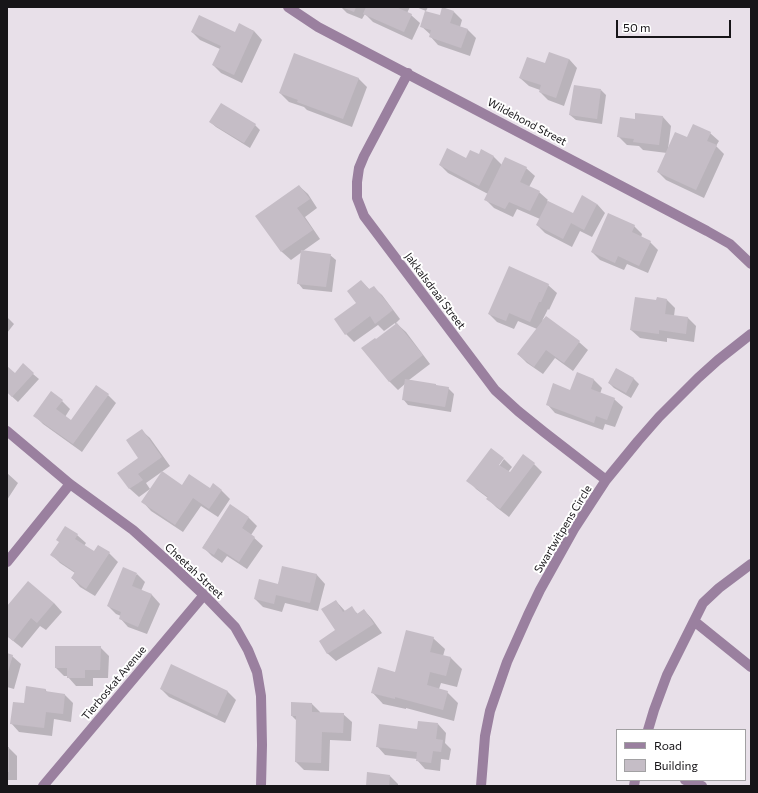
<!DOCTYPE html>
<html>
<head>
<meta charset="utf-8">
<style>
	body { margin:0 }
	#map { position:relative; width:758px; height:793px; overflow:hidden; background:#e8e0e9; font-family:Commissioner,sans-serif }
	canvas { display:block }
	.frame { position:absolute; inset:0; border:8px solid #171518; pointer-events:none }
	.legend { position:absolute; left:616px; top:729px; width:130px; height:52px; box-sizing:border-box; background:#fff; border:1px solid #a2a1a3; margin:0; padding:5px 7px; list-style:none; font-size:12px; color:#171518 }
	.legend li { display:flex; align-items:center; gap:8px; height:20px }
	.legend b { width:20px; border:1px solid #a2a1a3 }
	.scale { position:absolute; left:616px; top:20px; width:115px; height:18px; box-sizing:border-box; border:2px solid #171518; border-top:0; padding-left:5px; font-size:12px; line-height:14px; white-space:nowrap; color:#171518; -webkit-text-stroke:3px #fff; paint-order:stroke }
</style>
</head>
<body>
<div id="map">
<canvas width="758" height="793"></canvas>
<div class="frame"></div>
<ul class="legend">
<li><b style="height:5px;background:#9a809f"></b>Road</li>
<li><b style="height:11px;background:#c5bdc6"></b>Building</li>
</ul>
<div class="scale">50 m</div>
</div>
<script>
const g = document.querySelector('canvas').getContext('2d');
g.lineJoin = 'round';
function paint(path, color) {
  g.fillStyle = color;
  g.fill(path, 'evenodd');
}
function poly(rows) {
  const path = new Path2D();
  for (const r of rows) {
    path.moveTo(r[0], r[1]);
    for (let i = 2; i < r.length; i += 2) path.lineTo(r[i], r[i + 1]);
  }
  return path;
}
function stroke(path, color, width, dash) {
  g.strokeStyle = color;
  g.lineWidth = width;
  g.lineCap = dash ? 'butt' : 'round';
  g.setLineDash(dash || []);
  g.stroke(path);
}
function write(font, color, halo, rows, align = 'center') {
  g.font = font + ' Commissioner,sans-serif';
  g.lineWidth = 4;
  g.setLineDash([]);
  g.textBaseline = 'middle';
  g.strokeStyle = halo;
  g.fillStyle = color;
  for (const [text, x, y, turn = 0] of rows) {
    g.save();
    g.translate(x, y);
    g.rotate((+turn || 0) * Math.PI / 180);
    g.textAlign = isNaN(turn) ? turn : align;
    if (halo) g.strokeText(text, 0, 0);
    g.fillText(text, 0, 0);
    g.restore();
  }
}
paint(poly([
	[341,7,410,7,407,13,411,15,420,23,412,40,373,22,365,14,362,19,347,13],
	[416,7,428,7,426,11],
	[454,12,462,20,460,27,468,30,476,38,470,56,438,45,430,36,431,35,421,26,440,17],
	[240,25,254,31,262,40,242,83,221,73,213,65,220,49,200,40,192,32,236,33],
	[569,59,577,68,564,106,548,100,540,92,540,90,529,86,520,78,545,64],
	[358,78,367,87,352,127,307,110,304,107,289,102,280,93],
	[601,90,606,95,602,124,576,120,570,115],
	[663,117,671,126,668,149,687,139,710,133,719,141,716,146,724,154,704,198,666,180,658,172,667,153,643,150,639,146,627,145,618,136,636,120],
	[210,122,255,125,260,130,250,148,216,127],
	[482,150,494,157,502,165,526,168,535,176,529,187,539,192,548,200,547,201,573,215,597,204,605,213,592,237,580,231,572,247,545,233,537,225,540,219,517,209,513,217,494,208,486,200,488,194,448,173,440,165,479,156],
	[299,186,308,194,317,208,305,217,320,239,303,251,330,255,336,260,332,292,303,289,298,283,302,252,291,260,282,252,257,216],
	[634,226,642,234,641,238,650,242,658,250,648,273,627,264,624,270,600,260,592,252],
	[361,281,370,290,373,287,382,295,400,319,396,323,406,332,430,364,409,380,448,388,454,394,451,412,408,405,403,399,406,383,398,390,389,381,376,341,396,325,395,323,384,331,378,325,354,342,346,334,357,303],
	[548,285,557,293,549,310,548,309,542,321,546,317,579,342,588,350,573,371,555,358,543,374,527,363,518,354,537,329,518,321,514,329,497,322,489,314],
	[667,300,675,308,674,316,688,318,696,326,694,342,667,338,667,342,640,338,631,330,657,301],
	[7,317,14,324,7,333],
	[7,367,15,374,33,374,39,379,18,402,7,392],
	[617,369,634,379,639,384,631,398,614,388,609,383],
	[577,374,594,380,602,388,600,394,614,399,623,407,615,427,605,424,603,430,555,413,547,404,571,391],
	[108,395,116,403,82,452,43,424,35,416,62,401,70,409,65,417,71,422],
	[141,430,150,438,170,466,146,483,150,489,139,497,130,489,119,473,140,458],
	[504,459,512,467,508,472,510,474,534,464,542,472,509,517,496,507,488,499,488,498,476,489,468,480,495,468,497,469],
	[7,473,18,483,7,500],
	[213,485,222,491,230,499,218,517,201,506,183,532,151,511,143,502,210,490],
	[230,506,249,518,257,526,251,535,263,546,247,569,227,556,222,563,212,556,203,547],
	[77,535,86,543,84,546,94,552,98,546,109,553,118,562,95,596,80,587,72,578,75,573,60,563,52,555,60,543],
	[283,567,317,575,325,584,318,611,285,603,282,612,263,607,255,599,278,585],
	[137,574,145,582,141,591,152,595,160,604,147,634,128,627,120,618,121,616,116,614,108,606],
	[336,601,345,611,351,608,358,614,364,610,372,619,382,633,336,661,327,653,336,631],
	[54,603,62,612,46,630,40,626,22,648,7,636,7,619,9,616,7,615,7,607],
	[433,638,445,649,443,656,451,658,462,669,457,687,441,683,439,689,447,692,458,703,454,721,406,708,406,709,383,704,372,692,396,673],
	[100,647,109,656,108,678,93,678,93,686,76,686,68,677,68,676,64,676,56,668],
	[7,655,12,656,21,664,14,689,7,687],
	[172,666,228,692,236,700,225,723,169,697,161,689],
	[45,689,47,692,65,695,73,703,71,722,54,719,52,736,19,732,11,723,25,704],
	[312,704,320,712,320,713,343,714,352,722,351,741,330,740,329,771,304,770,296,762,297,721,292,716],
	[438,724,446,733,445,743,451,749,449,760,441,759,440,771,425,769,417,760,417,759,385,755,377,746,418,731],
	[7,748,9,748,17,756,17,780,7,780],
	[390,776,398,784,398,786,367,786]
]), '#0003');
paint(poly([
	[342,7,356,7,354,12],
	[366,7,398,7,398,8,412,14,404,32,363,14],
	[442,7,454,11,450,23,468,29,461,48,429,37,431,30,420,27,425,11,440,15],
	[199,15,235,32,239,23,254,31,234,75,212,65,221,46,191,32],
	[549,52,569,59,556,98,539,92,541,85,519,78,527,57,545,63],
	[294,53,359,78,343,119,297,102,298,100,279,93],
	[574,85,601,89,597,119,569,115],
	[221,103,256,124,244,143,209,122],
	[635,113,663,116,659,145,633,142,634,139,617,137,620,117,635,119],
	[693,124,711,132,707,141,717,145,696,190,657,172,675,132,687,137],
	[447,148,466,158,470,150,479,154,481,149,494,156,479,186,439,165],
	[505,157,527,167,520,182,540,191,530,211,509,202,505,209,484,200],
	[299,185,310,199,297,208,313,230,281,252,255,216],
	[582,195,597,204,584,230,571,223,563,239,536,225,548,201,573,213],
	[608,213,635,225,632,232,651,241,639,266,618,256,615,263,591,252],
	[301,250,331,254,326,287,297,284],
	[509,266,549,284,541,302,539,302,530,322,509,313,506,321,488,314],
	[361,280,369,289,374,286,393,310,375,324,370,316,345,335,334,319,356,303,347,291],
	[635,297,656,300,657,297,667,299,665,314,688,317,686,334,659,330,659,334,630,330],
	[546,316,580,341,564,363,546,350,534,367,517,354],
	[397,323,423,355,389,382,361,348,375,338,376,339],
	[23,363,34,373,12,397,7,392,7,366,15,373],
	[616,368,634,378,626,393,608,383],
	[577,372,594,379,591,389,615,398,607,420,596,416,594,423,546,405,553,383,570,390],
	[405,379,436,384,436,385,449,387,445,407,402,400],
	[96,385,109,394,73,444,33,416,51,391,63,400,56,409,71,420],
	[142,429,162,457,138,474,143,480,129,489,117,473,138,458,126,440],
	[491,448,504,458,499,465,510,472,523,454,535,463,500,509,486,499,488,497,466,481],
	[162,471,182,485,189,474,210,488,213,483,222,490,209,509,193,498,175,525,141,502],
	[230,504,249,517,242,528,255,537,239,562,218,548,214,555,202,548],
	[65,526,78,534,75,539,94,551,98,545,110,552,86,589,71,578,75,572,50,555,59,542,56,540],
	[282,566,317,574,310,603,276,595,274,604,254,599,259,579,278,584],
	[123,567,137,573,132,586,152,594,138,627,119,619,121,612,107,606],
	[28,581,54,603,37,623,31,618,13,641,7,636,7,617,8,616,7,615,7,606],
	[336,600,343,612,352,606,357,614,364,609,374,624,327,654,319,641,335,630,321,609],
	[406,630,434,637,430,652,451,657,446,676,430,672,427,685,448,691,443,710,395,697,395,699,371,693,378,667,395,672],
	[55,646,101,646,100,670,85,670,85,678,67,678,67,668,55,668],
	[7,653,13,655,7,675],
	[171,664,228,691,217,716,160,689],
	[26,686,46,689,45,691,65,694,63,714,46,712,44,728,10,724,13,702,24,703],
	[291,702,312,703,312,712,344,713,343,733,322,732,321,763,295,762,296,716,291,716],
	[418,721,438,723,436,739,443,740,441,752,433,751,431,763,416,761,417,752,376,747,379,724,417,729],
	[7,747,9,747,9,772,7,772],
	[367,772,390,775,389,786,366,786]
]), '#c5bdc6');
stroke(poly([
	[288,7,318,27,707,231,730,244,751,264],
	[408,73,364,156,359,168,357,182,357,198,364,216,495,390,518,411,544,432,606,480],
	[7,431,70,484,133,530,173,566,204,595,235,627,248,650,257,672,261,696,262,745,261,786],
	[7,562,70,484],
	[694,621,751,667],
	[648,730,654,710,667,675,703,603,719,588,751,564],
	[685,780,702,786],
	[43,786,204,595],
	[481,786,485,736,490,711,507,662,528,615,540,590,574,529,606,480,638,441,659,417,698,378,718,360,751,334],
	[634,786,635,780]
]), '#9a809f', 10);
write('11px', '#171518', '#fff', [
	["Wildehond Street",527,122,28],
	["Jakkalsdraai Street",435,291,53],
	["Swartwitpens Circle",563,529,-59],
	["Cheetah Street",194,571,43],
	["Tierboskat Avenue",114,683,-50]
]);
</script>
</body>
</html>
